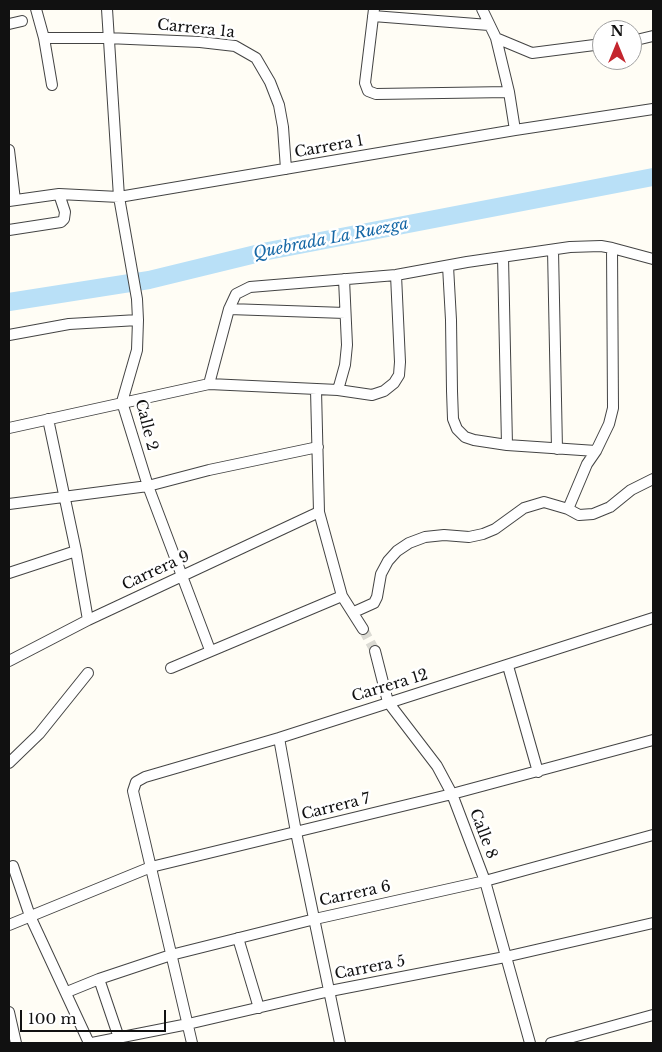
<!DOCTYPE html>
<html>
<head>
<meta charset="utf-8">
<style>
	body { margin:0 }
	#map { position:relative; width:662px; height:1052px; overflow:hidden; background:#fffdf5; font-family:"Libre Baskerville",serif }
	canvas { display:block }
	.frame { position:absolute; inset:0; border:10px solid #111; pointer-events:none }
	.north { position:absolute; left:592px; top:20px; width:50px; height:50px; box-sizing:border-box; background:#fff; border:1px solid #a0a0a0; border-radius:50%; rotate:0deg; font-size:14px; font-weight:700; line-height:20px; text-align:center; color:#111 }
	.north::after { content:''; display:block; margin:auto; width:18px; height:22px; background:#c4262e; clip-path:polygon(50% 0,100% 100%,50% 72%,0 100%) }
	.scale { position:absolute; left:20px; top:1010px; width:146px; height:22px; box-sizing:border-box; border:2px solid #111; border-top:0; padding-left:6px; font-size:15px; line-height:18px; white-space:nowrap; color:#111; -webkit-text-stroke:4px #fff; paint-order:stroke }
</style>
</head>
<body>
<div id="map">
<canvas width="662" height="1052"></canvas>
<div class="frame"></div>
<div class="north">N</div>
<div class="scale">100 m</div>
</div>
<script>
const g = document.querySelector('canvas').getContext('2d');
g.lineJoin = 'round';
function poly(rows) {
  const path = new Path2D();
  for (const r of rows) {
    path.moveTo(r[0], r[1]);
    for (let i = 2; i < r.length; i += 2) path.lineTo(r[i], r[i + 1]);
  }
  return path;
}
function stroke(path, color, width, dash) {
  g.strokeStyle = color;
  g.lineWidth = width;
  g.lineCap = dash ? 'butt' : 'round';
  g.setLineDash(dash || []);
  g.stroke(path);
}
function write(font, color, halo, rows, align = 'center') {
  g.font = font + ' "Libre Baskerville",serif';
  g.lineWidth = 5;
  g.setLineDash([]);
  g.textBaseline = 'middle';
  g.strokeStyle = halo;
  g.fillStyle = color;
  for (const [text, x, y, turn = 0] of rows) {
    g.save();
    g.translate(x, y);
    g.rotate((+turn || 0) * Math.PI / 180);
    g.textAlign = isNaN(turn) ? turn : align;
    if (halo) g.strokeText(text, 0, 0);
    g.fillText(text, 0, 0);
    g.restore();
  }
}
stroke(poly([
	[9,302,149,280,268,251,653,177]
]), '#b9e0f7', 18);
stroke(poly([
	[363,629,375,651]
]), '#dbdad3', 10, [10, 5]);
const street = poly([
	[36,9,44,38,52,85],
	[107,9,119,197,137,299,138,320,137,350,122,402,148,486,210,650],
	[374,9,365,83,368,91,376,94,509,92],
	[482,9,496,38,509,92,515,130],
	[373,16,489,25],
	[9,24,22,21],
	[44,38,107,38,200,42,235,46,256,58,270,82,279,105,283,127,286,169],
	[496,38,532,53,602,44],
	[632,41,653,36],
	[9,150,15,200],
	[9,201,59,194,119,197,515,130,653,109],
	[9,230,61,222,64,219,65,212,59,194],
	[553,250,557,449],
	[503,257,507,445],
	[448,266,451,320,452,391,453,419,457,429,465,437,474,440,507,445,596,451],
	[229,309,345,313],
	[9,335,69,324,138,320],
	[209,384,229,309,236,294,250,287,396,275,467,262,570,247,601,246,612,248,653,259],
	[338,390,345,365,347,345,344,279],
	[48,419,76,551,88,620],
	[9,428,209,384,338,390,372,395,384,391,394,383,399,375,400,362,396,275],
	[9,504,148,486,209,470,318,447],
	[568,509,587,464,596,451,609,424,613,408,612,248],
	[9,573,76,551],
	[342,596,363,629],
	[354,612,374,603,377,597,381,574,388,561,397,551,409,543,425,537,444,535,469,537,483,534,495,529,524,508,544,502,568,509,579,515,593,514,610,507,631,490,653,479],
	[375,651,388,702,437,766,452,794,485,881,530,1043],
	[9,661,88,620,319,512],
	[508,666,538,772],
	[171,668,342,596,319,512,316,390],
	[279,738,296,832,340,1043],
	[9,763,39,734,88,673],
	[13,866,30,916,89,1043],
	[9,925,151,867,452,794,653,740],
	[238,938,259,1008],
	[99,979,119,1038],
	[67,992,99,979,171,955,315,919,485,881,653,835],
	[9,1012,16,1043],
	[92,1043,188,1024,330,991,505,957,653,923],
	[192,1043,133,791,136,782,145,777,279,738,653,618],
	[551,1043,653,1015]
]);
stroke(street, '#444', 12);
stroke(street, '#fff', 10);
write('15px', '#111', '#fff', [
	["Carrera 1a",196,29,6],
	["Carrera 1",329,147,-10],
	["Calle 2",146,425,76],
	["Carrera 9",156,571,-25],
	["Carrera 12",390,686,-17],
	["Carrera 7",336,807,-14],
	["Calle 8",483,834,69],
	["Carrera 6",355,894,-12],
	["Carrera 5",370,968,-11]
]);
write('italic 16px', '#1768a6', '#fff', [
	["Quebrada La Ruezga",331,239,-11]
]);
</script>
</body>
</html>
